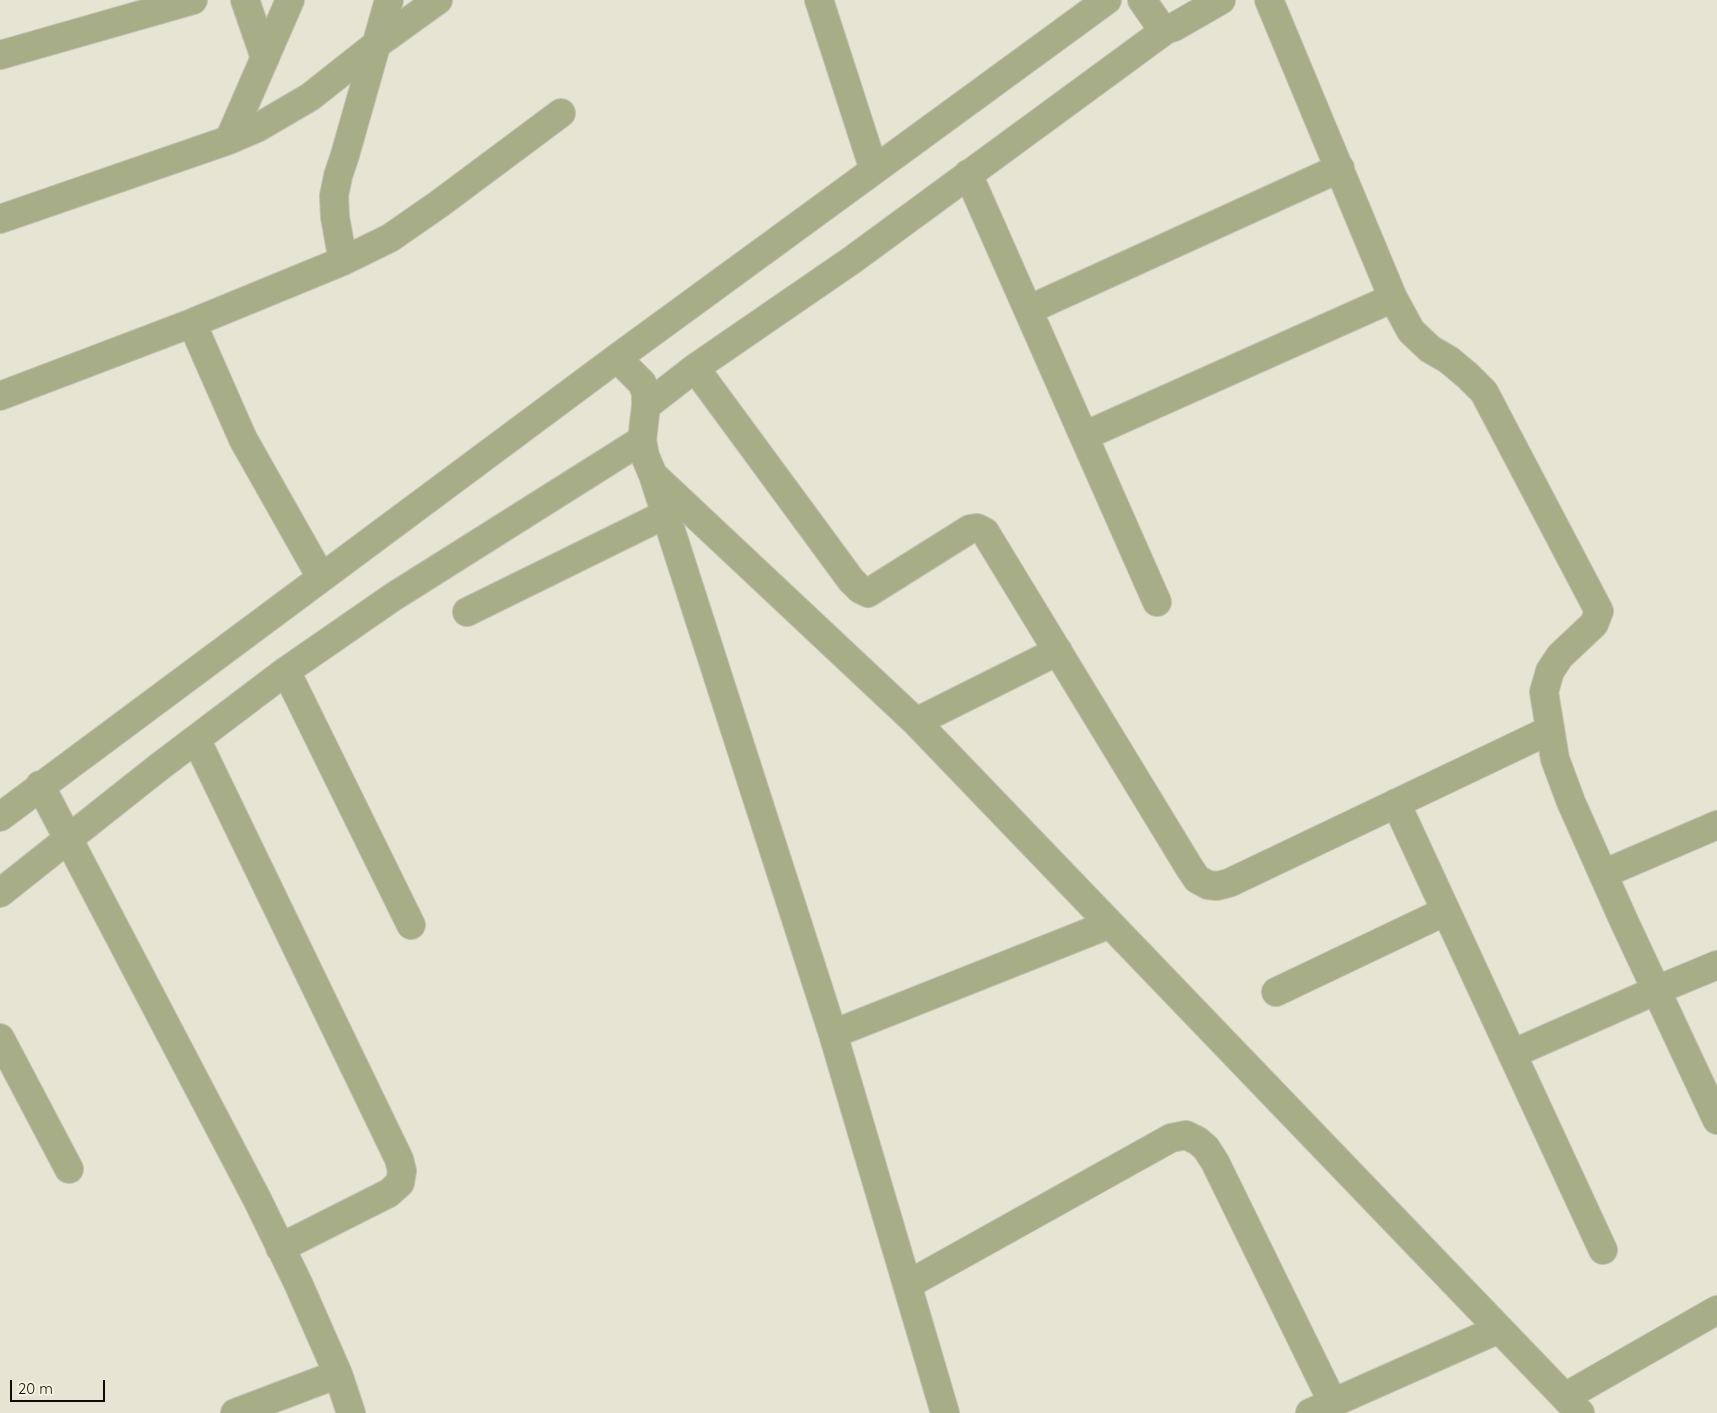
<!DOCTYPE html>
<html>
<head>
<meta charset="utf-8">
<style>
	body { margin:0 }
	#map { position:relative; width:1717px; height:1413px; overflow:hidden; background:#e6e4d3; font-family:Quicksand,sans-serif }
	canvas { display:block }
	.scale { position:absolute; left:10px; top:1380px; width:95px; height:22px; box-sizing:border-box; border:2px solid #0d0c07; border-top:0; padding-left:6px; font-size:15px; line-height:18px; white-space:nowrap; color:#0d0c07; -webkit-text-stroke:4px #f4f1e0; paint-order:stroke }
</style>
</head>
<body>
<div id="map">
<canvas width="1717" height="1413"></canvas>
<div class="scale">20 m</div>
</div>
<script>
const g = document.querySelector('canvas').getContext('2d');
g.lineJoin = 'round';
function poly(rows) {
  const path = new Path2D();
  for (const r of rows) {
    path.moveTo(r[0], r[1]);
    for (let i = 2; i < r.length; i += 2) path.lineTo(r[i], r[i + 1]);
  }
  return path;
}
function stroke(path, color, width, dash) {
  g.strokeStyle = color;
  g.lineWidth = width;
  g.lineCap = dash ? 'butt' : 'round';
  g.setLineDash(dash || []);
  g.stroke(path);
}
const minor = poly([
	[245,0,265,58],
	[819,0,874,170],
	[1142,0,1160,26,1167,29,1174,27,1221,0],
	[1269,0,1393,298,1411,331,1430,349,1449,360,1468,376,1484,392,1599,611,1594,624,1560,656,1550,671,1544,692,1555,759,1571,802,1623,919,1717,1120],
	[0,55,193,0],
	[229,140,290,0],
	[968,174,1157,602],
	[0,219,229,140,257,128,310,97,377,44,438,0],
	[343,261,335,217,334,196,338,176,345,155,389,0],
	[1028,310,1340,168],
	[192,323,243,439,321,577],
	[617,358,642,383,646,393,646,406,642,440,645,456,653,475,916,722,1580,1413],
	[695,368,851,580,860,589,868,593,970,529,977,528,985,532,1189,867,1197,879,1208,885,1217,886,1229,883,1550,730],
	[0,396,192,323,343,261,390,238,439,204,561,113],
	[646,406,695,368,852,260,1167,29],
	[1084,436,1393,298],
	[654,478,833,1034,945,1413],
	[467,612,666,514],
	[286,671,411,925],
	[916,722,1058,651],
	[196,739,399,1159,402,1171,400,1183,389,1193,280,1248],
	[40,785,257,1199,298,1283,338,1374,351,1413],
	[1396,803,1603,1250],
	[0,817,617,358,1107,0],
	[1603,874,1717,825],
	[0,893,159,767,286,671,393,597,642,440],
	[1276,992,1446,911],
	[833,1034,1110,924],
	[0,1038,69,1169],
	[1512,1054,1657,990,1717,965],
	[907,1285,1171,1138,1186,1135,1198,1141,1206,1148,1215,1162,1333,1403],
	[1565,1397,1717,1310],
	[235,1413,338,1374],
	[1310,1413,1499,1329]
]);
stroke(minor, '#c3c1b2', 30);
stroke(minor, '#a7ad86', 28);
</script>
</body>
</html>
